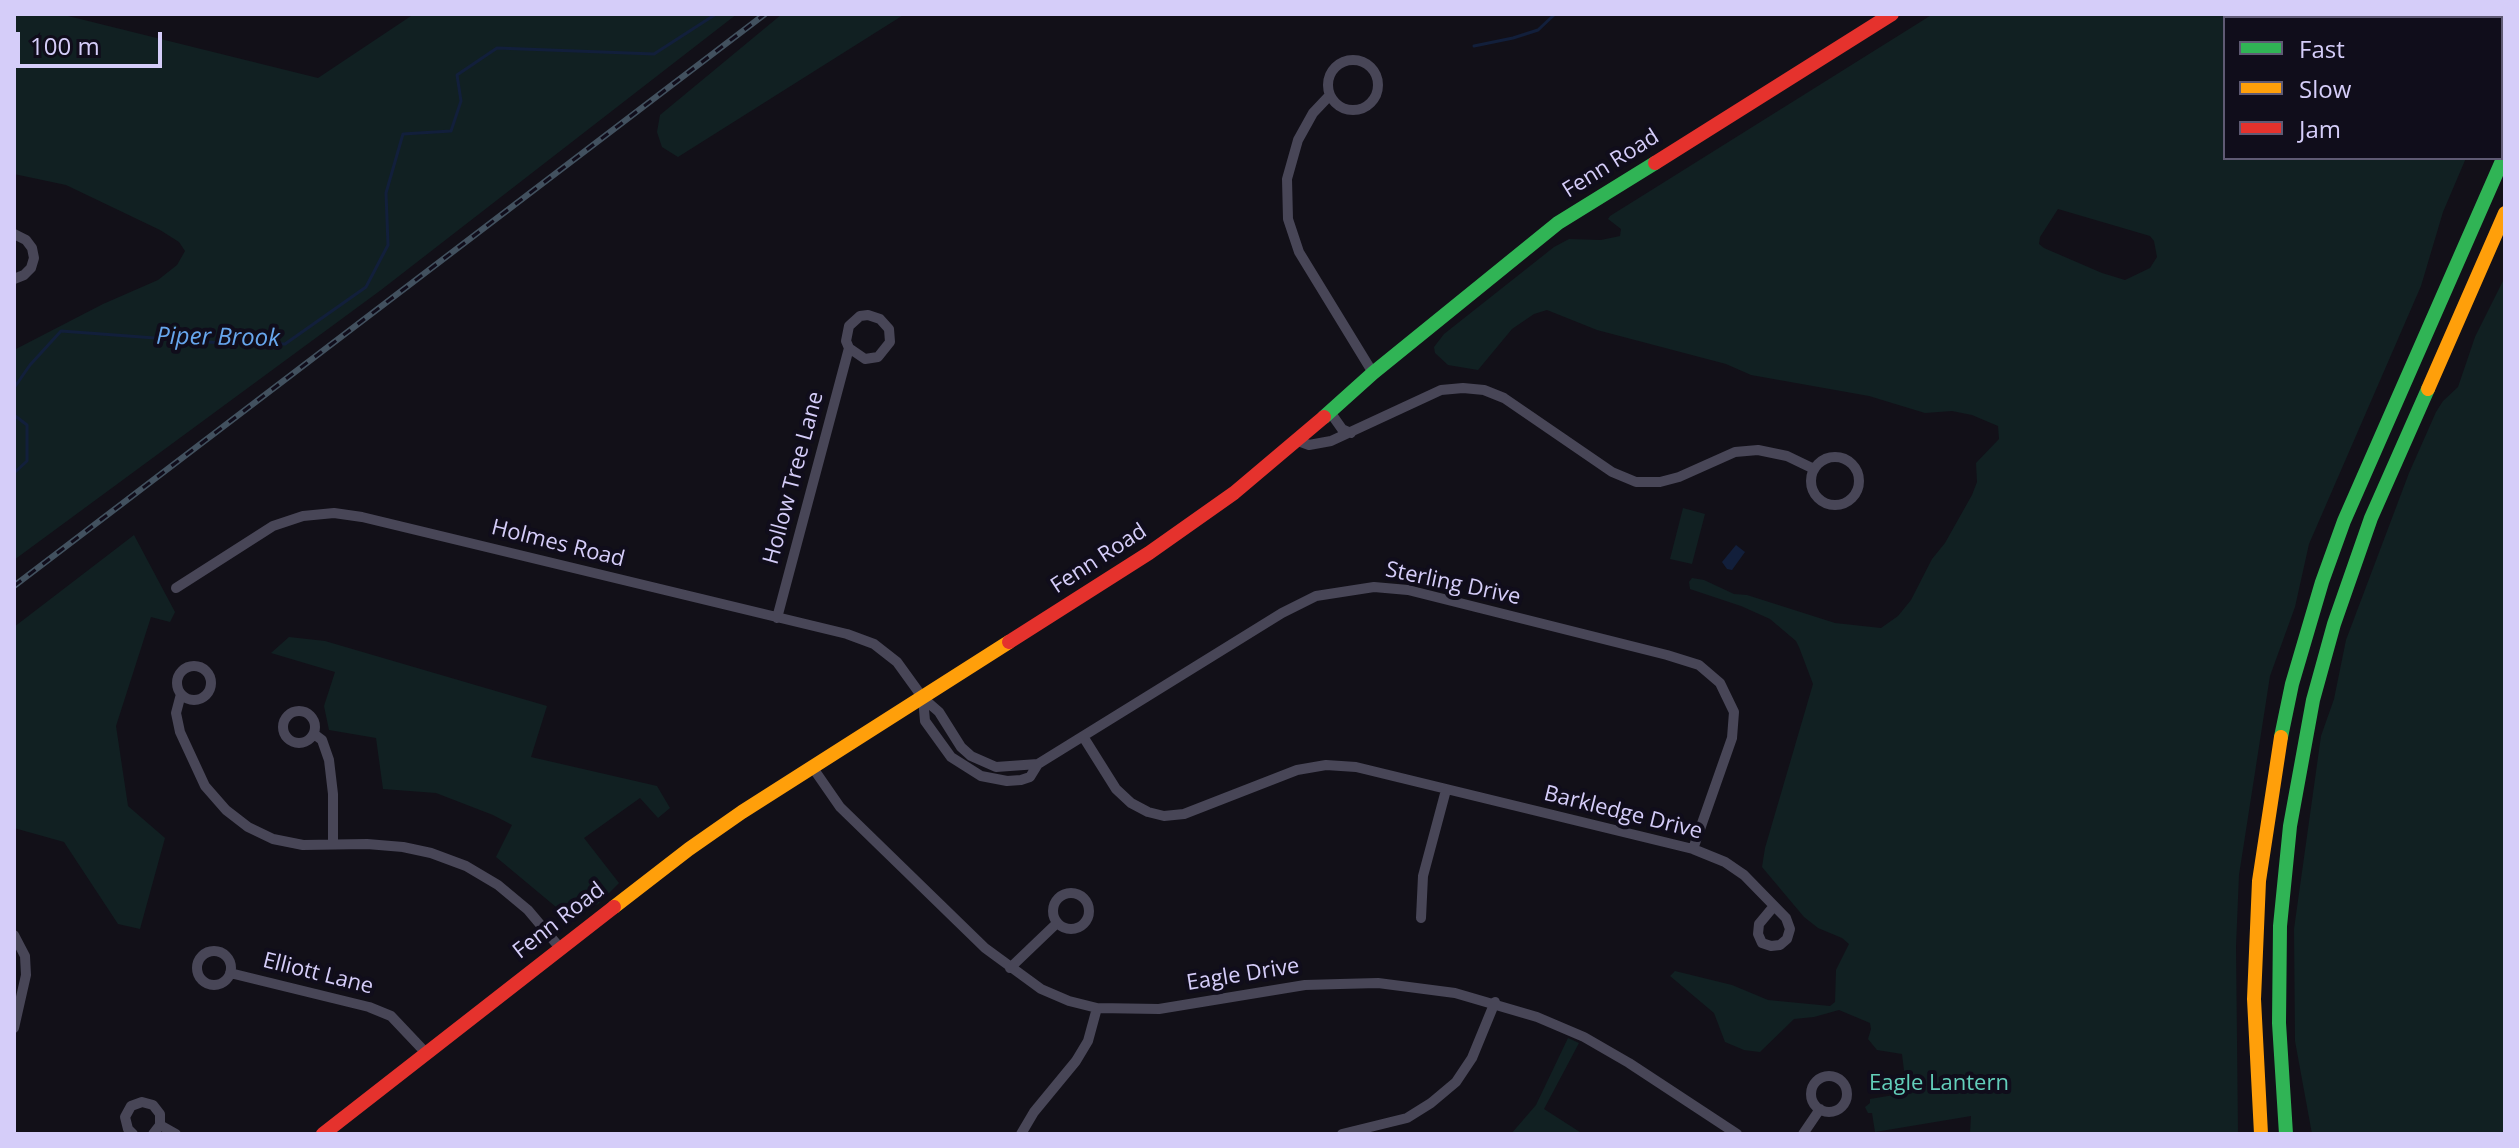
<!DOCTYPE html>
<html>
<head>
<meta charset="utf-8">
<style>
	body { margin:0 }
	#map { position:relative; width:2519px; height:1148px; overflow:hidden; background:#121018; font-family:"Open Sans",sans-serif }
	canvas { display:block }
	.frame { position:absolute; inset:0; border:16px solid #d5cdf9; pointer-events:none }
	.legend { position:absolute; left:2223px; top:16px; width:280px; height:144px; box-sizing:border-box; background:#100d1b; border:2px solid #5f5a74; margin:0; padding:10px 14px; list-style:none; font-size:24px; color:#d5cdf9 }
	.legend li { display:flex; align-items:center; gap:16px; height:40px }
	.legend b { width:40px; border:2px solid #5f5a74 }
	.scale { position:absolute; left:16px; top:32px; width:146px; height:36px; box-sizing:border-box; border:4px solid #d5cdf9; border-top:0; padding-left:10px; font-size:24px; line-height:28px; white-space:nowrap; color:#d5cdf9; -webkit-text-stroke:6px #100d1b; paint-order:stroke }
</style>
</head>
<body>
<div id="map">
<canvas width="2519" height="1148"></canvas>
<div class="frame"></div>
<ul class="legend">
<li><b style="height:10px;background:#30b455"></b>Fast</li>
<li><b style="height:10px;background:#ff9f0a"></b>Slow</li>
<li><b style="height:10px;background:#e5322d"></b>Jam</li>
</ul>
<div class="scale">100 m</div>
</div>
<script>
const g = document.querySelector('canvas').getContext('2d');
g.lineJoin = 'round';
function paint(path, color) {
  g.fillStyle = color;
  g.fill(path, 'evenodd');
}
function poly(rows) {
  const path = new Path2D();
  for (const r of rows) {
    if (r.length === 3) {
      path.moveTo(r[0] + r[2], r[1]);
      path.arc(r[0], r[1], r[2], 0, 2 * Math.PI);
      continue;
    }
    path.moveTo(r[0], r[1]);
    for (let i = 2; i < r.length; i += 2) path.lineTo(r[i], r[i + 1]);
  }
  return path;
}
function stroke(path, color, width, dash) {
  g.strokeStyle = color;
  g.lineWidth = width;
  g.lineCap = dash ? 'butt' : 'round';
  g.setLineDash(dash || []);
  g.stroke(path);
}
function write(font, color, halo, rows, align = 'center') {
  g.font = font + ' "Open Sans",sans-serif';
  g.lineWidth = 8;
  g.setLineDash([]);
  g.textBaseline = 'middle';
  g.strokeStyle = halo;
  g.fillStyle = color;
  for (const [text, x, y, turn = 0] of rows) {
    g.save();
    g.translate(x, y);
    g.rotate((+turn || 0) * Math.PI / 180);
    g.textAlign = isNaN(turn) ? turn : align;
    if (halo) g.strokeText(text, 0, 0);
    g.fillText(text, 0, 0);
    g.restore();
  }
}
paint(poly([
	[14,14,60,14,318,78,414,14,737,14,381,290,14,560,14,350,103,304,158,280,177,265,185,251,179,242,160,230,66,185,14,174],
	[782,14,905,14,678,157,662,147,657,132,660,115],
	[1933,14,2271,14,2255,18,2225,18,2225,158,2466,158,2443,212,2421,286,2309,544,2295,607,2270,676,2239,875,2236,946,2238,1134,1970,1134,1971,1116,1875,1132,1872,1113,1868,1113,1865,1107,1870,1103,1870,1099,1900,1094,1906,1086,1902,1054,1877,1050,1868,1039,1871,1029,1870,1023,1839,1010,1814,1017,1794,1019,1760,1052,1744,1050,1725,1042,1714,1013,1670,976,1675,971,1732,985,1768,1000,1830,1006,1835,1002,1836,970,1849,944,1842,938,1818,928,1804,917,1762,867,1765,848,1813,684,1799,647,1796,641,1770,619,1741,606,1690,589,1689,582,1692,578,1704,580,1734,594,1747,595,1835,623,1881,628,1898,616,1911,600,1932,559,1945,543,1972,495,1977,482,1976,463,1999,439,1998,426,1972,415,1952,411,1925,413,1869,396,1751,375,1726,364,1597,330,1547,310,1534,314,1512,329,1478,370,1448,365,1435,353,1434,347,1444,334,1554,247,1569,239,1601,240,1620,236,1621,229,1608,219,1610,216],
	[2058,209,2150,236,2154,241,2157,257,2150,268,2125,280,2102,273,2044,248,2039,244,2040,237],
	[2294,14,2505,14,2505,71,2501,81,2501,18,2302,18],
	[2505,277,2505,1134,2312,1134,2295,1041,2294,929,2321,736,2334,699,2346,640,2409,473,2436,412,2443,401,2458,387,2475,337],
	[1683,508,1705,514,1692,564,1670,559],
	[134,535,175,612,170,622,151,617,116,726,128,806,165,838,140,929,118,924,64,842,14,828,14,627],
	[289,637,325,641,547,706,531,757,657,786,670,808,658,818,640,798,584,838,619,883,597,905,562,912,496,857,512,825,493,815,436,793,383,789,376,738,329,730,324,706,335,672,271,653],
	[1568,1038,1579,1043,1544,1109,1583,1134,1511,1134,1536,1105]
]), '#112022');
paint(poly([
	[1736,545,1745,552,1732,570,1727,569,1722,562]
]), '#121f3b');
stroke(poly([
	[1474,46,1513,38,1538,30,1555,14],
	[14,388,30,365,61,331,222,343,285,344,366,287,388,245,386,193,403,134,451,131,461,101,457,75,497,48,654,54,716,14],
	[14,415,27,425,27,461,14,473]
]), '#121f3b', 3);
stroke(poly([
	[1353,85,25],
	[1330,95,1313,113,1298,140,1287,179,1288,219,1299,252,1373,373],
	[14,234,26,240,32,248,34,258,31,268,24,275,14,279],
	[1330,412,1342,429,1351,433],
	[1298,441,1309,445,1331,441,1441,390,1463,388,1484,390,1504,398,1612,472,1636,482,1660,482,1679,477,1735,452,1758,450,1787,456,1814,469],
	[1835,481,24],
	[176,588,273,526,303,516,334,513,362,517,847,634,874,644,897,662,923,698,939,712,961,747,971,756,996,767,1038,764],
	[777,618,849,348,846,341,849,326,860,316,868,315,880,319,889,329,890,342,878,357,865,359,849,348],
	[194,683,17],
	[181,694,176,713,180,732,205,786,226,810,248,827,273,839,303,845,367,844,403,847,431,853,466,866,498,885,528,910,560,948],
	[923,698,925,721,951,757,981,776,1007,781,1021,780,1030,777,1038,764,1282,613,1316,596,1374,587,1408,590,1667,655,1699,665,1720,683,1734,712,1732,738,1693,849],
	[299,727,16],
	[314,734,322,740,329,760,333,794,333,844],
	[1084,738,1116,789,1131,803,1148,812,1164,816,1184,814,1297,770,1326,765,1356,767,1693,849,1725,862,1744,875,1786,918,1790,929,1787,939,1780,945,1771,946,1762,943,1758,934,1759,924,1774,906],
	[813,768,840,807,985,948,1041,989,1069,1001,1097,1008,1159,1009,1305,985,1340,984,1378,983,1455,993,1537,1017,1584,1037,1629,1063,1737,1134],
	[1071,911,18],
	[1421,918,1423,876,1446,790],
	[14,935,25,956,26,975,14,1028],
	[214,968,17],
	[1010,968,1057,923],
	[230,973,369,1007,391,1016,426,1053],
	[1829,1094,18],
	[160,1125,176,1134],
	[133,1134,128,1129,125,1117,131,1106,142,1102,153,1105,160,1114,160,1125,153,1134],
	[1021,1134,1034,1112,1076,1061,1088,1041,1097,1008],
	[1342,1134,1407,1118,1431,1103,1456,1082,1472,1058,1495,1002],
	[1803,1134,1820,1109]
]), '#484657', 10);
stroke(poly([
	[2501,129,2505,118],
	[1324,417,1373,373,1558,223,1655,163],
	[2281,737,2292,684,2322,582,2344,521,2505,154],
	[2286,1134,2279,1023,2280,926,2290,826,2313,700,2334,624,2371,518,2428,389]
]), '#30b455', 14);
stroke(poly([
	[2428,389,2505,213],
	[614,907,689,849,742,812,1009,642],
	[2261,1134,2254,999,2259,881,2281,737]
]), '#ff9f0a', 14);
stroke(poly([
	[1655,163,1892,14],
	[1009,642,1149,553,1234,493,1324,417],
	[323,1134,614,907]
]), '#e5322d', 14);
const rail = poly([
	[14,586,765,14]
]);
stroke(rail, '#42515f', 6);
stroke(rail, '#100d1b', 3, [9]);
write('22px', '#d5cdf9', '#100d1b', [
	["Fenn Road",1611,164,-32],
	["Hollow Tree Lane",794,478,-75],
	["Holmes Road",558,544,14],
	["Fenn Road",1099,559,-33],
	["Sterling Drive",1453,584,12],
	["Barkledge Drive",1623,813,14],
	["Fenn Road",559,921,-38],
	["Elliott Lane",318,974,14],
	["Eagle Drive",1243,975,-9]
]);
write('22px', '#63cfbb', '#100d1b', [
	["Eagle Lantern",1939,1084]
]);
write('italic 24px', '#67a6ed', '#100d1b', [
	["Piper Brook",218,338,1]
]);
</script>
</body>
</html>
